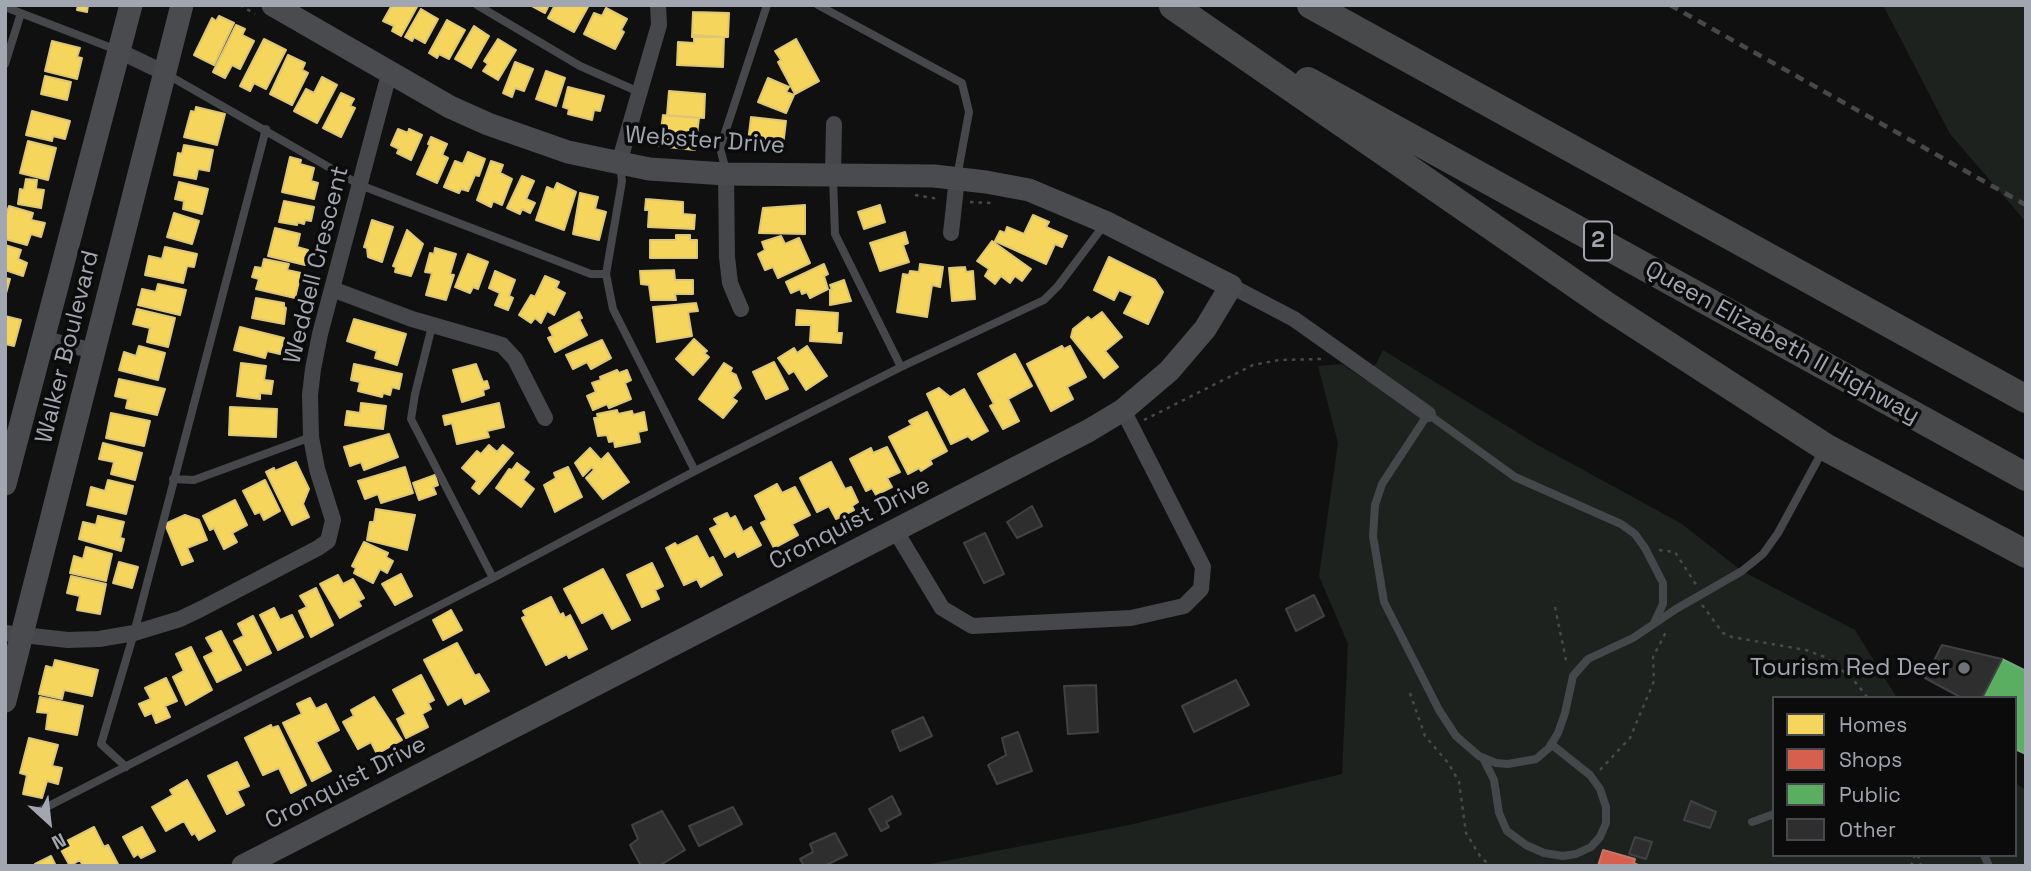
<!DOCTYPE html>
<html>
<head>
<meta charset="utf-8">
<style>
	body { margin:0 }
	#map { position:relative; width:2031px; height:871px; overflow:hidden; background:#101011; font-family:"Space Grotesk",sans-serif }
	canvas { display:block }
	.frame { position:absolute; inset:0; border:7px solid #a2a6b0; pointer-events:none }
	.legend { position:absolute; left:1772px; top:696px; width:245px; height:161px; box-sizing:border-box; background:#0b0b0c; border:2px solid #47494e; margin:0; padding:9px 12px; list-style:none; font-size:21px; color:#a2a6b0 }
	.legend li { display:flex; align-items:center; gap:14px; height:35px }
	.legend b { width:35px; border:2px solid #47494e }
	.north { position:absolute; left:14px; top:787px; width:70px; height:70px; -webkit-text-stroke:5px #0b0b0c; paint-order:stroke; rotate:153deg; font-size:19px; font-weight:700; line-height:28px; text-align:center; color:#a2a6b0 }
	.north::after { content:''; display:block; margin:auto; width:24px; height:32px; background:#a2a6b0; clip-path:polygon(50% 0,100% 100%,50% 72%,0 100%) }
</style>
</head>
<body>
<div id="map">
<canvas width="2031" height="871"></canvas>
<div class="frame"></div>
<ul class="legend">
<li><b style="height:19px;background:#f6d55c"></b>Homes</li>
<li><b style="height:19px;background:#d6604d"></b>Shops</li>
<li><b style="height:19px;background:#5aae61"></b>Public</li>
<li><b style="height:19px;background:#2e2e2f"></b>Other</li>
</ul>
<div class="north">N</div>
</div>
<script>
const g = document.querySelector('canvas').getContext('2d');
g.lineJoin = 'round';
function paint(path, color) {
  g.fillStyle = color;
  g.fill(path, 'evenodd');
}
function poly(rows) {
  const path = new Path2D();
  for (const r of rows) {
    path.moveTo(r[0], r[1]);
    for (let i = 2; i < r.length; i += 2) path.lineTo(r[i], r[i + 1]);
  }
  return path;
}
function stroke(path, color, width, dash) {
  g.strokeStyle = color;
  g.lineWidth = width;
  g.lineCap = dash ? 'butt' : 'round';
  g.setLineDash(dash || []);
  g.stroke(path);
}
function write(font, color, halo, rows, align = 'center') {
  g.font = font + ' "Space Grotesk",sans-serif';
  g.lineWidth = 7;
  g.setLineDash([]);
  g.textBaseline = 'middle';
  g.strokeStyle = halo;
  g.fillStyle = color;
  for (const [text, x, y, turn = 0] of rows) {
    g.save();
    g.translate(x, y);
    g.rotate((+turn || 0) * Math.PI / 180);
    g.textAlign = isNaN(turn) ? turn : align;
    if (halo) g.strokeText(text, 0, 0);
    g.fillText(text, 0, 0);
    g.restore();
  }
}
paint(poly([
	[1883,5,2026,5,2026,222,1950,134],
	[1383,350,1536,444,1682,524,1742,571,1855,630,1897,698,1774,698,1774,855,2015,855,2015,783,2026,790,2026,866,920,866,1129,825,1342,774,1348,644,1319,576,1338,443,1318,366,1342,364,1367,381]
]), '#1d221e');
const homes = poly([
	[78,5,88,5,87,12,77,10,78,5],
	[392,5,418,5,401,36,392,31,394,26,383,21,392,5],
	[530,5,549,5,545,13,530,5],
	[555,5,589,5,574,32,548,18,555,5],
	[606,8,627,19,621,30,624,32,615,49,584,34,594,13,602,16,606,8],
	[421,9,438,19,425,43,414,37,412,41,405,37,421,9],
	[693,12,729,13,728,37,692,37,693,12],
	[219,16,234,23,214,65,194,55,212,18,216,21,219,16],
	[447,20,465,30,449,59,439,54,437,58,429,53,447,20],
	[236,25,245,29,242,35,254,41,240,69,232,65,225,78,213,72,236,25],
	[474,26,489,36,471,68,455,59,474,26],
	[694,35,724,37,723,67,677,65,678,42,694,43,694,35],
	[264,39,286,50,266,89,254,83,250,91,240,86,264,39],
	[498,39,516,50,498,80,483,71,488,64,484,61,498,39],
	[796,39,819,81,795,94,778,62,781,60,775,51,796,39],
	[52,41,80,48,77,57,82,58,77,79,45,71,52,41],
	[288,55,305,63,302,70,308,73,292,105,270,94,288,55],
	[515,62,533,69,524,91,515,88,512,97,503,93,515,62],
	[546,71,565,78,556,106,536,99,546,71],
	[45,76,71,82,67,100,41,94,45,76],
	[322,77,337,85,317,123,294,111,306,89,314,93,322,77],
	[768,78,789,87,786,92,794,95,786,113,758,102,768,78],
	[568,87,604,96,600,111,594,110,592,120,568,114,569,109,563,107,568,87],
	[669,91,705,94,704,118,667,115,669,91],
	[341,93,354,99,350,106,355,108,341,137,323,128,341,93],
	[196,107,225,114,217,145,184,137,191,111,195,112,196,107],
	[32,111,70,121,65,139,53,136,52,141,26,135,32,111],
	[663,115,699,118,695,150,659,146,663,115],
	[751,117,786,121,783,146,748,142,751,117],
	[398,129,408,133,409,129,422,135,411,160,397,153,399,149,391,145,398,129],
	[431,137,447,144,442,155,448,158,437,183,417,174,430,145,428,144,431,137],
	[28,141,56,148,48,180,20,173,28,141],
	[184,145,213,150,209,171,198,169,196,179,174,175,178,153,182,154,184,145],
	[468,152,485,159,479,176,475,175,468,191,461,189,459,193,444,187,455,161,463,164,468,152],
	[290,157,301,160,300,164,314,168,311,181,318,183,314,199,282,192,290,157],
	[491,161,503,165,500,173,512,179,502,205,493,201,491,207,477,200,491,161],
	[522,176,534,181,526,199,535,203,530,213,522,209,520,214,507,208,522,176],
	[26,179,37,180,36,189,44,190,41,208,18,204,20,189,24,190,26,179],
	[179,182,208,189,202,214,183,209,184,201,175,199,179,182],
	[557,183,576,192,564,230,536,220,547,187,554,190,557,183],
	[580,193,598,197,595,209,606,212,599,240,573,234,580,193],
	[646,199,683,202,683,214,695,215,694,229,648,227,649,210,645,210,646,199],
	[284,201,314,207,311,221,305,220,304,224,297,222,297,225,279,222,284,201],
	[805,205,805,234,759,233,763,208,805,205],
	[880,205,885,222,864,229,858,212,880,205],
	[9,206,33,213,31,220,45,223,41,237,31,234,27,245,5,239,5,218,9,206],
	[174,213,199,221,192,244,167,237,174,213],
	[1033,215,1049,222,1046,227,1067,236,1062,247,1055,244,1046,264,995,241,1000,231,1005,233,1007,227,1024,234,1033,215],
	[372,220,393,227,382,262,368,257,367,248,364,247,372,220],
	[275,228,300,234,297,247,308,250,305,265,268,256,275,228],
	[407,230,423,244,411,276,395,272,396,267,393,266,407,230],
	[905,232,908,243,903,245,909,262,880,271,870,243,905,232],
	[676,235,690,235,690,240,697,240,697,258,650,258,650,240,676,240,676,235],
	[781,236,785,244,799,238,810,263,778,278,773,267,765,270,758,254,765,250,762,242,781,236],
	[992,241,1031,269,1022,281,1015,276,1010,283,1001,276,995,284,985,276,989,269,977,261,992,241],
	[5,245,21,250,18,259,27,263,23,276,5,270,5,245],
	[165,247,197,254,194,267,187,266,183,283,145,275,149,256,162,259,165,247],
	[435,248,456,254,450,274,454,275,446,300,426,295,432,273,425,272,430,253,434,254,435,248],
	[468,254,488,262,478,289,473,287,470,293,455,287,468,254],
	[1109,257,1155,280,1163,292,1148,324,1124,313,1133,296,1119,290,1114,300,1094,290,1109,257],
	[264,259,289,264,287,270,301,273,295,298,256,289,259,279,252,277,255,267,262,268,264,259],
	[824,264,828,274,824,276,828,289,810,298,807,292,802,294,800,289,791,293,786,282,824,264],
	[920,264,943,267,940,287,932,285,927,317,897,312,903,274,909,275,910,271,919,272,920,264],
	[965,267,966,272,973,271,975,299,952,301,949,268,965,267],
	[674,270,675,280,693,280,693,294,675,294,676,300,651,300,649,285,641,284,640,271,674,270],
	[495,271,515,280,509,296,513,298,508,310,495,305,500,293,489,288,495,271],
	[545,276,559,282,556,288,565,293,554,315,547,311,541,323,535,318,531,323,519,315,531,295,535,297,545,276],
	[5,278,10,279,5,297,5,278],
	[844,280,851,301,830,305,830,290,832,289,830,285,844,280],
	[158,284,186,290,180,315,138,305,142,289,156,292,158,284],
	[256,298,284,303,284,307,286,308,284,324,252,318,256,298],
	[696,303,698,311,688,312,692,336,657,342,653,307,696,303],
	[137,309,175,318,168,347,147,342,150,328,133,324,137,309],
	[797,310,838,313,837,333,842,333,841,343,810,341,811,325,796,325,797,310],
	[579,312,582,318,579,319,587,335,555,352,548,338,553,336,549,328,579,312],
	[1102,312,1122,337,1105,351,1118,367,1104,378,1071,337,1073,329,1088,317,1091,320,1102,312],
	[5,316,21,320,14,346,5,344,5,316],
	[354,319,406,334,397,365,375,358,377,351,347,341,354,319],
	[240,327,284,338,280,354,267,351,265,358,234,350,240,327],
	[694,339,707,351,704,353,709,357,693,375,676,359,694,339],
	[602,340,611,358,591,369,587,362,573,369,566,355,602,340],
	[139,346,165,353,158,380,119,370,124,352,136,356,139,346],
	[807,346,827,376,806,390,794,371,789,374,778,358,794,348,797,353,807,346],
	[1062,346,1064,349,1070,346,1086,377,1067,387,1073,399,1051,411,1027,364,1062,346],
	[1015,354,1032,386,1008,399,1019,421,1003,429,990,406,994,404,978,374,1015,354],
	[774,362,788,389,766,399,753,372,774,362],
	[241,363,266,366,264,380,273,381,271,394,260,393,260,399,237,396,241,363],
	[724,363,732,368,730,372,736,375,741,388,732,398,737,401,723,418,699,399,724,363],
	[354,364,402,374,399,389,392,387,390,395,383,393,382,397,358,391,360,382,351,380,354,364],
	[476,364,483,382,487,381,489,388,483,390,484,395,462,402,453,370,476,364],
	[617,370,619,373,627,370,631,380,625,383,631,399,609,408,607,404,593,410,587,396,596,392,592,383,601,380,600,377,617,370],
	[119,379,165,389,157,415,126,408,128,399,115,396,119,379],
	[939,388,950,397,964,389,988,431,972,440,968,436,951,444,927,394,939,388],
	[361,403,386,406,383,429,345,425,347,411,360,413,361,403],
	[499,403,504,427,487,431,489,437,457,444,452,423,445,425,443,416,499,403],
	[230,407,277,409,276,437,229,435,230,407],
	[617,410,618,414,632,411,633,415,644,412,647,430,638,432,640,442,615,447,614,441,609,442,607,435,598,436,594,418,598,418,597,414,617,410],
	[927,412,947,451,930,460,932,464,921,471,919,468,908,474,889,437,912,425,909,421,927,412],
	[111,413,150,421,144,446,106,438,111,413],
	[389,434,398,457,364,470,361,462,350,466,344,447,389,434],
	[103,443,142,453,135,480,111,474,114,462,99,459,103,443],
	[489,445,497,452,503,445,513,453,479,494,472,488,477,481,462,468,477,451,481,454,489,445],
	[887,447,900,472,887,478,892,487,876,495,872,488,866,491,850,459,871,448,873,453,887,447],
	[590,448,601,460,608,453,629,482,603,499,586,478,594,470,592,467,583,476,575,463,590,448],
	[296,462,309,489,303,504,309,517,292,525,266,472,274,468,275,471,296,462],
	[831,462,845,489,851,487,858,502,852,506,854,510,836,519,829,506,817,512,800,478,831,462],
	[517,463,529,472,523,480,534,489,521,507,496,488,509,469,512,470,517,463],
	[405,467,413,493,381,503,378,494,365,499,358,481,405,467],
	[568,467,582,497,555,512,544,485,556,478,554,473,568,467],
	[435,475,438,485,433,487,436,494,419,500,413,483,435,475],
	[108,480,133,486,126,514,87,505,91,487,105,491,108,480],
	[265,480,280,511,264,520,260,512,255,514,243,491,265,480],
	[777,484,782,493,795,487,810,515,792,524,798,535,774,548,761,523,767,520,755,496,777,484],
	[235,500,247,525,232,533,237,542,224,549,214,528,210,530,203,516,235,500],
	[376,509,415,515,407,550,367,540,370,522,374,522,376,509],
	[727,513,730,519,735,516,743,532,751,527,761,545,738,557,735,551,725,557,710,529,718,525,714,519,727,513],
	[185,515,199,520,207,540,187,548,193,561,182,565,165,524,185,515],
	[98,516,124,522,120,538,124,539,121,551,79,539,83,522,96,525,98,516],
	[697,536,709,559,713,557,722,575,701,587,697,579,684,585,666,548,675,543,677,546,697,536],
	[364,542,388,553,386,557,393,561,387,573,380,569,373,583,354,573,356,568,352,566,364,542],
	[86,547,112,554,106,581,70,573,74,556,83,559,86,547],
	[119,562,138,567,132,588,113,583,119,562],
	[652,563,663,586,655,590,659,599,642,607,627,575,652,563],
	[603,569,630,620,612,629,603,612,582,623,564,589,603,569],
	[401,574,412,596,395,605,382,584,401,574],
	[338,575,343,584,353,579,364,598,358,601,361,606,340,618,320,584,338,575],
	[71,576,106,584,100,614,77,610,80,596,67,593,71,576],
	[316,588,333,625,311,637,299,611,307,607,300,596,316,588],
	[551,597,560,615,563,613,565,618,570,615,587,649,569,658,567,654,546,665,522,618,526,616,523,611,551,597],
	[274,608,280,620,292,615,303,637,278,650,260,615,274,608],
	[451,610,462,630,443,640,433,620,451,610],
	[253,616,271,653,247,665,234,641,244,636,238,624,253,616],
	[221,631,241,670,217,682,204,657,214,652,206,638,221,631],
	[457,643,475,676,479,674,489,691,465,704,462,697,448,705,424,660,457,643],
	[191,647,212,690,186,705,173,677,184,671,176,654,191,647],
	[55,660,98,670,92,696,64,690,62,699,39,694,46,666,53,668,55,660],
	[421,675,434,700,428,703,431,709,422,714,428,727,406,738,397,719,406,714,393,690,421,675],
	[166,678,177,701,165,706,170,717,156,723,152,713,145,716,139,704,151,699,145,688,166,678],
	[40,697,83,706,77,735,46,729,48,713,37,712,40,697],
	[374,697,402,740,377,754,371,742,358,749,343,722,354,716,351,710,374,697],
	[310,698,316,709,326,704,339,730,316,742,331,771,312,781,283,723,302,714,297,704,310,698],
	[271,725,272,728,278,726,306,785,291,793,279,768,263,775,245,738,271,725],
	[29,738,58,745,52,766,62,768,58,784,47,781,42,798,23,794,27,775,20,773,29,738],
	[237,762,249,786,237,791,244,805,227,814,208,776,237,762],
	[187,780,215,831,199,840,195,833,192,835,184,821,166,831,152,807,173,795,170,790,187,780],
	[94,827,104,847,108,845,119,866,83,866,80,860,70,866,60,848,66,845,65,842,94,827],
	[142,827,155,851,141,858,138,854,134,857,123,837,142,827],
	[51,856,56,866,34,866,35,864,51,856]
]);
paint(homes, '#f6d55c');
stroke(homes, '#ddc775', 2);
const shops = poly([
	[1603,850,1635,859,1634,863,1640,866,1598,866,1603,850]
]);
paint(shops, '#d6604d');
stroke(shops, '#c6756b', 2);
const public = poly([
	[2002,659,2026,671,2026,754,2015,749,2015,698,1982,698,2002,659]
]);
paint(public, '#5aae61');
stroke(public, '#70ac79', 2);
const building = poly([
	[1032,506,1042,526,1017,538,1007,522,1032,506],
	[985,533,1004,574,984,583,964,543,985,533],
	[1314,595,1324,616,1296,631,1286,609,1314,595],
	[1942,645,2002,659,1982,698,1962,698,1925,678,1942,645],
	[1236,680,1249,705,1194,732,1182,706,1236,680],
	[1096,685,1098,732,1068,734,1064,686,1096,685],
	[923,717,932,736,900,751,892,731,923,717],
	[1018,732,1032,771,997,784,988,765,1006,755,1002,738,1018,732],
	[892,796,901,814,886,822,889,827,881,831,869,809,892,796],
	[1691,801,1716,812,1710,828,1684,820,1691,801],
	[733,807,742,824,699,846,689,826,733,807],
	[662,811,685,850,659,866,641,866,630,845,638,839,632,825,662,811],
	[835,833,847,855,824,866,804,866,800,859,813,852,810,844,835,833],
	[1635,837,1652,842,1646,859,1629,854,1635,837]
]);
paint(building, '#2e2e2f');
stroke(building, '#404144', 2);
stroke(poly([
	[240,5,255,14],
	[915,195,939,199],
	[970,202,991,203],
	[1144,420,1253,365,1279,360,1322,359],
	[1659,550,1675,552,1697,586],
	[1702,605,1723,633,1732,637,1806,650,1825,657,1852,678,1868,698],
	[1555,607,1567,665],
	[1410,693,1425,736,1449,764,1459,782,1466,833,1480,856,1490,866],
	[1600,770,1630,738,1654,681,1653,657,1667,630],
	[1918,855,1921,866],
	[1911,866,1915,855]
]), '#48484b', 2.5, [3.5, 5]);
stroke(poly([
	[477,5,580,66,639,92],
	[818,5,962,83,969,112,957,177],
	[5,7,117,50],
	[5,64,21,13],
	[168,75,360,185,591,274,606,274],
	[620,166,622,181,606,274,613,309,695,471],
	[726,171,720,148,767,5],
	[833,177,835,234,901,367],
	[432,326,415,394,411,419,493,578],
	[173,479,194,480,311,437],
	[1654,623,1663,604,1663,583,1645,548,1635,534,1621,524,1515,477,1428,414,1382,484,1375,505,1373,536,1384,602,1439,710,1456,736,1479,756,1496,763,1508,764,1536,759,1549,748,1558,733,1565,713,1573,676,1588,659,1633,638,1676,609,1742,571,1763,554,1778,533,1822,452],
	[1483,758,1494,780,1499,813,1507,831,1526,845,1544,853,1563,856,1576,854,1591,847,1600,837,1606,823,1606,807,1600,789,1590,775,1551,744],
	[126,767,101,744,134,633,266,129],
	[39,811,493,578,695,471,901,367,1044,300,1058,286,1104,225],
	[1752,822,1774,814],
	[1984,855,1989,866]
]), '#46474a', 8);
stroke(poly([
	[119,51,165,73],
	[619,163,659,25,658,5],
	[726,174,727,257,730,283,741,309],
	[833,174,834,124],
	[951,233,957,178],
	[1231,286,1294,319,1428,414],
	[332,289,412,319,502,345,515,359,545,418],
	[45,339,94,351],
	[895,530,942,608,972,626,1131,618,1184,606,1201,589,1203,567,1123,410],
	[5,633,68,640,99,639,134,633,180,619,201,609,318,548,328,541,333,520,317,469,311,437,310,395,313,369,320,334,389,74]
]), '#46474a', 16);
stroke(poly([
	[5,484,131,5],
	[5,701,182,5],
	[243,866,1088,431,1123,410,1169,371,1205,329,1231,286,1105,222,1029,190,986,182,934,176,726,174,649,169,568,152,488,124,450,107,273,5]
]), '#4a4b4e', 23);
stroke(poly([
	[1311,5,2026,399],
	[1173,6,1607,306,1825,447,2026,554],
	[1308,81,2026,477]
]), '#48494b', 28);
stroke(poly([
	[1670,5,2026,205]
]), '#48484b', 4.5, [9, 7]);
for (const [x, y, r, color] of [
	[1964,668,7,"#6f7278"]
]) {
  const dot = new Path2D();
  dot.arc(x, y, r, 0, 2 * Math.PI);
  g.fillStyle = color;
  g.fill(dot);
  stroke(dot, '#0b0b0c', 2.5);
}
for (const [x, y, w] of [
	[1598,241,28]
]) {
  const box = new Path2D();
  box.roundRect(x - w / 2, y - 19.5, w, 39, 5);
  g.fillStyle = '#0b0b0c';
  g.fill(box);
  stroke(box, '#a2a6b0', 2);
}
write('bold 23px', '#a2a6b0', null, [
	["2",1598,241]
]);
write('24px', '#a2a6b0', '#0b0b0c', [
	["Webster Drive",705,141,4],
	["Weddell Crescent",317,265,-76],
	["Queen Elizabeth II Highway",1782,343,29],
	["Walker Boulevard",68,347,-76],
	["Cronquist Drive",850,524,-27],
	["Cronquist Drive",346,783,-27]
]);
write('24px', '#a2a6b0', '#0b0b0c', [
	["Tourism Red Deer",1950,668]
], 'right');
</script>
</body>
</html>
